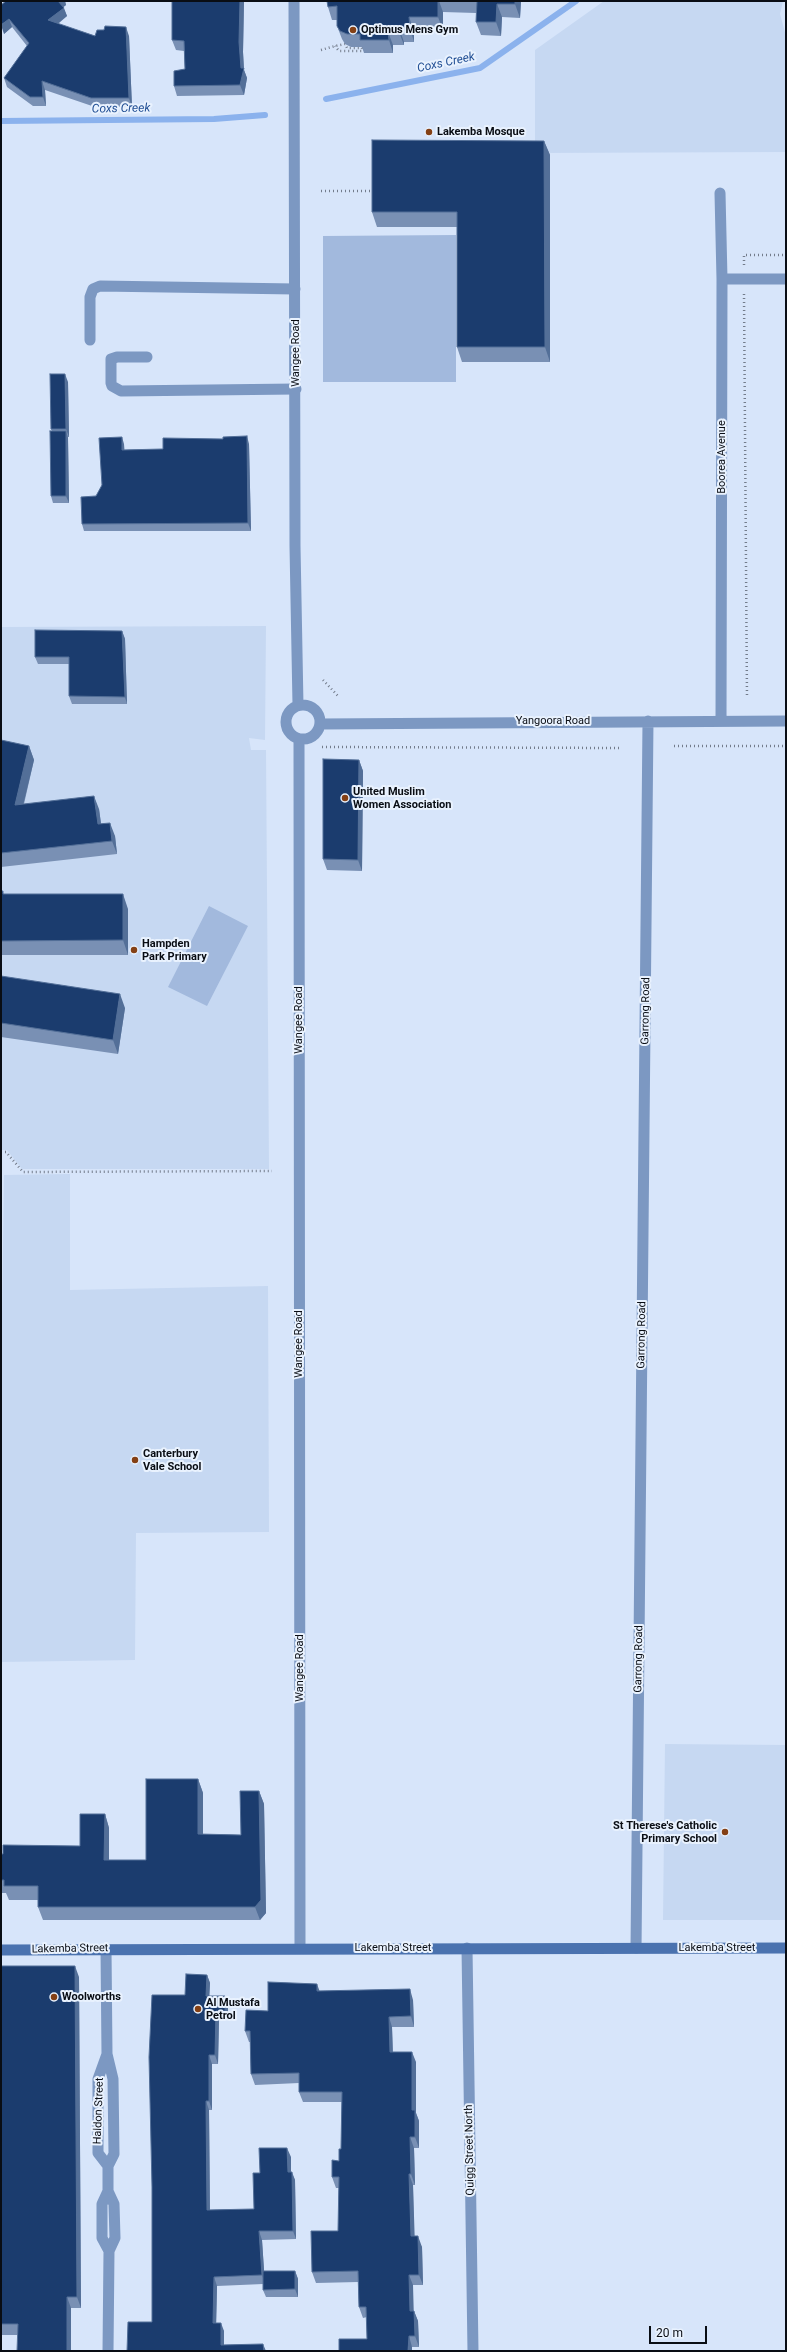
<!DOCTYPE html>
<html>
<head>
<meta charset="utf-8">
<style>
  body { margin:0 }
  #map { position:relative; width:787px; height:2352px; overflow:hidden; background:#d7e5fa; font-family:Roboto,sans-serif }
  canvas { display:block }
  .frame { position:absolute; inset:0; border:2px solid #090d14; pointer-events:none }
  .scale { position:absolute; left:649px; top:2326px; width:58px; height:18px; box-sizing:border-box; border:2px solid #090d14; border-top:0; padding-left:5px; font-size:12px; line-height:14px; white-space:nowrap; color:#090d14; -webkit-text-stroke:3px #e9f2fe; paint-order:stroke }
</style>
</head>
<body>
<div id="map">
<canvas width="787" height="2352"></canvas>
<div class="frame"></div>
<div class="scale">20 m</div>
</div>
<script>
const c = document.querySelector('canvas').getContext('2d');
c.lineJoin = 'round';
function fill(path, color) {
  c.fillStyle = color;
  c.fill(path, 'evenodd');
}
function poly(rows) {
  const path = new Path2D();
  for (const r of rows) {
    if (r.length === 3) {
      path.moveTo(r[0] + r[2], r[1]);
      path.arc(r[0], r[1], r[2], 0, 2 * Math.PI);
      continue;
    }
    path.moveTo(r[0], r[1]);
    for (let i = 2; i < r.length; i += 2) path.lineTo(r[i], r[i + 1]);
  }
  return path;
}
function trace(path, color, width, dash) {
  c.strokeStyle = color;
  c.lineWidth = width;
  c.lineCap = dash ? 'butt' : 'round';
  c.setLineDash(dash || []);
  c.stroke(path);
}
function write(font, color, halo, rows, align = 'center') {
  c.font = font + ' Roboto,sans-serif';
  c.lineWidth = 4;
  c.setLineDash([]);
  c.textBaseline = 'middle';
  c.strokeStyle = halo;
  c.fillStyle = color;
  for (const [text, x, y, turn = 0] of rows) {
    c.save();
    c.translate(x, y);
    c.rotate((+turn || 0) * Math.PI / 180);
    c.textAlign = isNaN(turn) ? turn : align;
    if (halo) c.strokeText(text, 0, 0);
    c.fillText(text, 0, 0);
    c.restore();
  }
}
fill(poly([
  [604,1,783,1,780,14,786,36,786,152,535,153,535,50],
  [266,626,265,740,249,738,251,750,266,750,269,1169,22,1169,7,1150,1,1150,1,627],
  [70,1174,70,1290,268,1286,269,1532,136,1533,135,1660,1,1662,1,1388,4,1175],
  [665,1744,786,1745,786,1920,663,1920]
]), '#c6d8f2');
fill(poly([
  [456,235,456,382,323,382,323,236],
  [209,906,248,926,207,1006,168,987]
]), '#a2b9dd');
trace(poly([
  [326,99,480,68,576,1],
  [1,121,214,119,265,115]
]), '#8bb2ed', 6);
trace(poly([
  [321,50,335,46,345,44,347,48,362,48,362,51,339,51,335,46],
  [321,191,375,191],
  [744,265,744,255,786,255],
  [744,294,747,698],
  [323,680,339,697],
  [674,746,786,746],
  [322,747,620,748],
  [1,1152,6,1152,23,1172,272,1171]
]), '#737c8b', 2.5, [1, 3]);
trace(poly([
  [90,340,90,297,93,289,100,286,295,289],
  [147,357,117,357,111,359,111,383,112,386,121,391,296,389]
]), '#7c98c2', 11);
trace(poly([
  [294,1,295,546,298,705],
  [720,193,722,279,721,721],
  [722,279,786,279],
  [303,722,17],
  [321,724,786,721],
  [299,739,300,1948],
  [467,1948,473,2351],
  [636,1948,648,721],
  [106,1949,107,2054,113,2079,114,2154,108,2166,108,2191,102,2204,102,2238,109,2251],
  [107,2054,98,2079,98,2153,108,2166],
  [108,2191,114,2204,115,2238,109,2251,108,2351]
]), '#7c98c2', 11);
trace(poly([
  [1,1950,786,1948]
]), '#4a72af', 11);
fill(poly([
  [6,1,65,1,66,5,63,7,67,16,58,24,95,36,129,36,132,107,95,107,45,90,46,106,33,106,7,87,4,78,27,46,12,27,4,34],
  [172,1,244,1,243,52,244,70,247,78,244,95,177,96,174,86,185,69,184,51,176,50,172,40],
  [327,1,521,1,520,18,502,17,501,36,481,35,476,22,476,13,443,12,443,30,414,30,414,42,404,42,404,45,393,45,393,53,364,53,362,47,351,47,345,44,342,39,337,26,337,20,332,20,328,7],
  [544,141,550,155,550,362,462,362,457,347,457,227,377,227,372,212],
  [68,382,69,437,68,437,68,438,69,503,53,503,51,496,52,431,51,429],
  [124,444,124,450,163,449,249,444,251,531,84,531,82,524],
  [122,631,125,639,127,704,72,704,69,696,69,664,38,664,35,657],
  [1,740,29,746,34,760,24,804,99,809,101,824,115,836,117,854,1,867],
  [359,760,363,771,362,871,327,870,323,859],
  [1,891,4,894,128,909,128,955,1,955],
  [1,976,125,1008,118,1054,1,1037],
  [198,1779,203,1793,203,1834,241,1835,259,1791,264,1804,266,1913,260,1920,43,1920,38,1907,38,1900,9,1900,6,1893,1,1893,1,1854,80,1846,105,1814,109,1828,109,1860,146,1860],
  [1,1966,79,1977,81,2308,71,2308,17,2335,1,2335],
  [207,1975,210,1983,209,1996,225,1996,228,2005,228,2019,219,2019,218,2064,212,2064,212,2110,209,2110,210,2210,254,2209,260,2173,291,2157,291,2172,295,2180,296,2239,262,2240,264,2271,295,2271,298,2279,298,2297,266,2297,263,2290,263,2284,217,2286,216,2323,224,2331,224,2345,127,2351,152,2322,152,2187,185,1995],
  [319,1991,413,2000,414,2027,392,2027,393,2052,416,2062,416,2113,419,2121,419,2148,414,2148,415,2185,413,2185,414,2236,422,2247,423,2285,413,2285,413,2311,414,2311,418,2321,419,2347,412,2347,367,2339,367,2317,363,2318,359,2307,358,2282,316,2283,312,2272,338,2231,339,2188,336,2188,332,2177,339,2161,341,2149,342,2102,303,2102,299,2092,299,2083,255,2085,251,2074,250,2042,249,2042,245,2031,268,2011]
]), '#7990b4');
fill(poly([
  [58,1,65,1,66,5,61,9],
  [240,1,244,1,243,52,244,70,247,78,244,95,240,85,241,68,239,42],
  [438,1,439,1,443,12,443,30,438,17],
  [515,1,521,1,520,18,515,4],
  [497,4,502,17,501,36,496,22],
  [64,8,67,16,51,29,48,20],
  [409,17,414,30,414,42,410,28],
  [9,19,12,27,4,34,1,25],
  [126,27,129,36,132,107,129,98],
  [399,28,404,42,404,45,399,32],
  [388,32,393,45,393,53,389,40],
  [42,81,45,90,46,106,43,97],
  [544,141,550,155,550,362,545,347],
  [65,374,68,382,69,437,66,429],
  [66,431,68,438,69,503,66,496],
  [247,436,249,444,251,531,248,523],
  [122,437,124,444,125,457,122,450],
  [122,631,125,639,127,704,125,697],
  [29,746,34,760,20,818,15,805],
  [359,760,363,771,362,871,358,860],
  [94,796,99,809,103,838,98,824],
  [110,823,115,836,117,854,112,841],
  [123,894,128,909,128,955,123,940],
  [120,994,125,1008,118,1054,113,1040],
  [198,1779,203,1793,203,1847,198,1834],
  [259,1791,264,1804,266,1913,260,1920,255,1907],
  [105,1814,109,1828,109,1873,104,1860],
  [75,1966,79,1977,81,2308,77,2297],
  [207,1975,210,1983,209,2004,206,1996],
  [317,1984,321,1995,317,1991],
  [410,1989,413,2000,414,2027,411,2016],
  [225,1996,228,2005,228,2019,225,2011],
  [216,2011,219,2019,218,2064,215,2055],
  [389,2017,392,2027,393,2062,390,2052],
  [412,2052,416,2062,416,2113,419,2121,419,2148,415,2137,412,2110],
  [209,2055,212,2064,212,2110,209,2101],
  [206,2101,209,2110,210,2219,207,2210],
  [410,2137,414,2148,415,2185,411,2174],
  [287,2148,291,2157,291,2180,288,2172],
  [292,2172,295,2180,296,2239,293,2231],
  [409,2174,413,2185,415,2247,411,2236],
  [259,2231,262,2240,265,2284,262,2275],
  [418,2236,422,2247,423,2285,419,2275],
  [295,2271,298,2279,298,2297,295,2289],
  [409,2275,413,2285,414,2321,410,2311],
  [214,2277,217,2286,216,2331,213,2323],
  [67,2297,71,2308,71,2351,67,2351],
  [414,2311,418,2321,419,2347,415,2336],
  [221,2323,224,2331,224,2351,221,2345],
  [409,2336,412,2347,412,2351,408,2351],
  [263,2344,266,2351,264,2351]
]), '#536f98');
const building = poly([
  [6,1,58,1,64,8,48,20,95,36,97,30,104,30,105,26,126,27,129,98,91,98,42,81,43,97,30,97,4,78,29,43,9,19,1,25,1,5,6,1],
  [172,1,240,1,239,42,241,68,244,68,240,85,174,86,174,71,185,69,184,41,172,40,172,1],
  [327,1,438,1,438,17,409,17,410,28,399,28,399,32,388,32,389,40,360,40,360,34,347,34,340,31,337,26,337,6,328,7,327,1],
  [477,1,515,1,515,4,497,4,496,22,476,22,477,1],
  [372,140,544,141,545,347,457,347,457,212,372,212,372,140],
  [50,374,65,374,66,429,51,429,50,374],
  [50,431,66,431,66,496,51,496,50,431],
  [247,436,248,523,82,524,81,497,96,496,102,485,99,438,122,437,122,450,163,449,163,438,223,439,223,437,247,436],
  [35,630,122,631,125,697,69,696,69,657,35,657,35,630],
  [1,740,29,746,15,805,94,796,98,824,110,823,112,841,1,853,1,740],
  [323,759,359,760,358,860,323,859,323,759],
  [1,891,3,891,3,894,123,894,123,940,1,941,1,891],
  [1,976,120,994,113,1040,1,1023,1,976],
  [146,1779,198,1779,198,1834,241,1835,240,1791,259,1791,261,1900,255,1907,38,1907,38,1886,4,1886,4,1880,1,1880,1,1854,3,1854,3,1845,80,1846,80,1814,105,1814,104,1860,146,1860,146,1779],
  [1,1966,75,1966,77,2297,67,2297,67,2351,17,2351,18,2324,1,2324,1,1966],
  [186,1974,207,1975,206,1996,225,1996,225,2011,216,2011,215,2055,209,2055,209,2101,206,2101,207,2210,254,2209,253,2173,260,2173,259,2148,287,2148,288,2172,292,2172,293,2231,259,2231,262,2275,214,2277,213,2323,221,2323,221,2345,263,2344,264,2351,127,2351,128,2322,152,2322,152,2187,149,2057,152,1995,185,1995,186,1974],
  [268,1982,317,1984,317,1991,410,1989,411,2016,389,2017,390,2052,412,2052,412,2110,415,2110,415,2137,410,2137,411,2174,409,2174,411,2236,418,2236,419,2275,409,2275,410,2311,414,2311,415,2336,409,2336,408,2351,339,2351,339,2339,367,2339,366,2307,359,2307,358,2271,312,2272,311,2231,338,2231,339,2177,332,2177,332,2160,339,2161,339,2149,341,2149,342,2092,299,2092,299,2073,251,2074,250,2031,245,2031,246,2010,268,2011,268,1982],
  [263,2271,295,2271,295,2289,263,2290,263,2271]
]);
fill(building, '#1b3c6e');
trace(building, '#536f98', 1);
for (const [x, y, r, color] of [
  [353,30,4,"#844015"],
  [429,132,4,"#844015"],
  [345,798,4,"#844015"],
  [134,950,4,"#844015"],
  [135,1460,4,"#844015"],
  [725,1832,4,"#844015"],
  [54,1997,4,"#844015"],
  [198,2009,4,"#844015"]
]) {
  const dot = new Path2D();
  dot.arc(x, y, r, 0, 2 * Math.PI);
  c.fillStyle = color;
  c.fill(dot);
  trace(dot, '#e9f2fe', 1.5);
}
write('bold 11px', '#090d14', '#e9f2fe', [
  ["Optimus Mens Gym",361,30],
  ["Lakemba Mosque",437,132],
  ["United Muslim",353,792],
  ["Women Association",353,805],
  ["Hampden",142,944],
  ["Park Primary",142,957],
  ["Canterbury",143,1454],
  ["Vale School",143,1467],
  ["St Therese's Catholic",717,1826,"right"],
  ["Primary School",717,1839,"right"],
  ["Woolworths",62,1997],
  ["Al Mustafa",206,2003],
  ["Petrol",206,2016]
], 'left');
write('11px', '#090d14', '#e9f2fe', [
  ["Wangee Road",296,353,-90],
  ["Boorea Avenue",722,457,-90],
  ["Yangoora Road",553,721],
  ["Garrong Road",646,1011,-89],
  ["Wangee Road",299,1020,-90],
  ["Garrong Road",642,1335,-89],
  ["Wangee Road",299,1344,-90],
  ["Garrong Road",639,1659,-89],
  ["Wangee Road",300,1668,-90],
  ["Lakemba Street",393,1948],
  ["Lakemba Street",717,1948],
  ["Lakemba Street",70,1949,-1],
  ["Haldon Street",99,2111,-88],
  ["Quigg Street North",470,2150,-91]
]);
write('italic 12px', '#204e94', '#e9f2fe', [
  ["Coxs Creek",446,63,-12],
  ["Coxs Creek",121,109,-1]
]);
</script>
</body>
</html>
